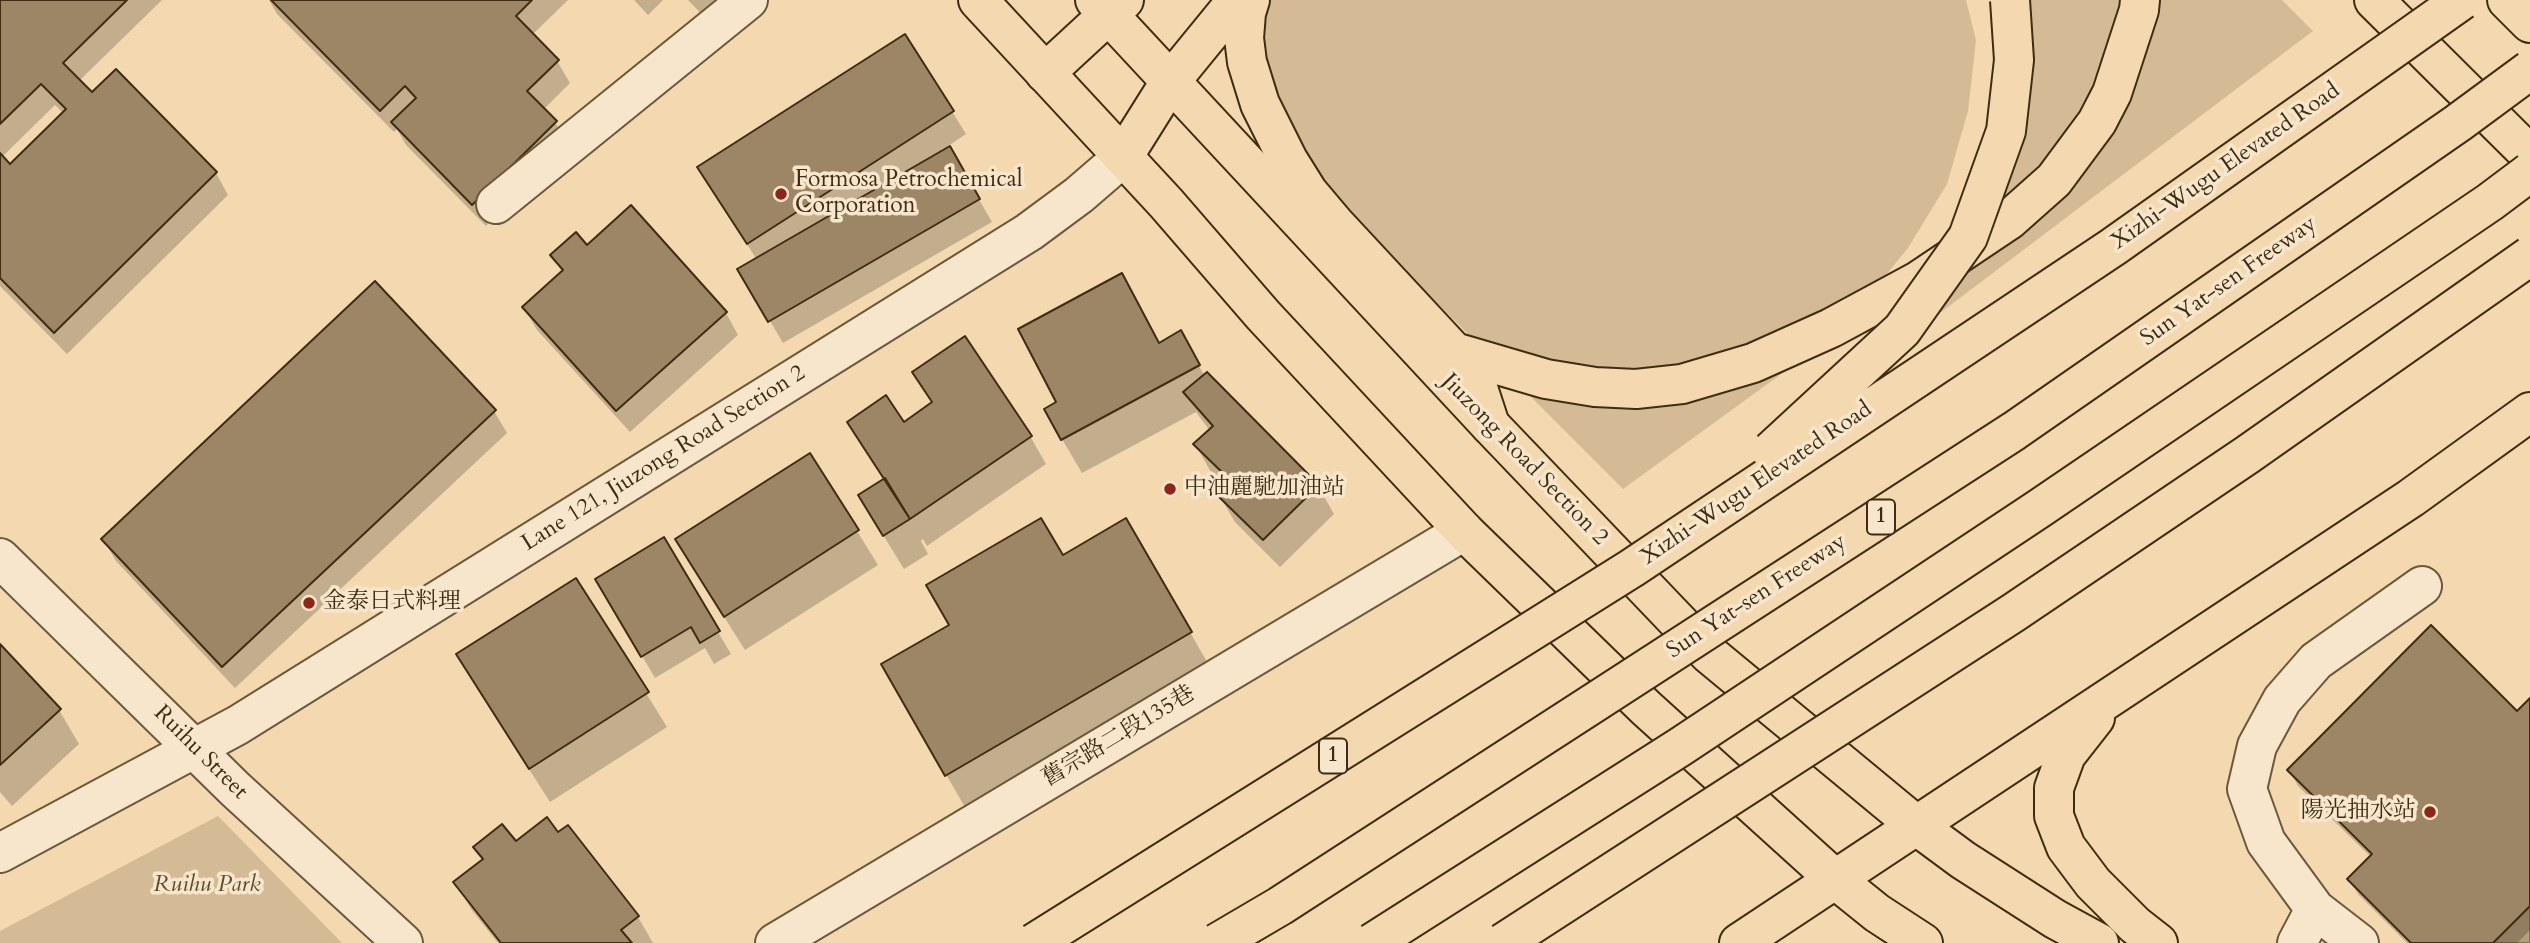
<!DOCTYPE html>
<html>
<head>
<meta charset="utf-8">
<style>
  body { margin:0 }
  canvas { display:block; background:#f3d8b0 }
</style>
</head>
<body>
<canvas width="2530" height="943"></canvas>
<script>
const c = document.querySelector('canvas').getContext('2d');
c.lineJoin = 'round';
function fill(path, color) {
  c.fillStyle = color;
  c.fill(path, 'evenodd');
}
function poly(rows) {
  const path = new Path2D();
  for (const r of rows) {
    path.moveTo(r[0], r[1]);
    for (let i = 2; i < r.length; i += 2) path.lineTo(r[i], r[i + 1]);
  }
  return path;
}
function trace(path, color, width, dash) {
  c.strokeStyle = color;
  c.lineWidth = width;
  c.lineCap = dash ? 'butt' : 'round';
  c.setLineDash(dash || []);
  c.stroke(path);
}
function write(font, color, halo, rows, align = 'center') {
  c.font = font + ' Cardo,"Noto Serif TC",serif';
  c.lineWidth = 7;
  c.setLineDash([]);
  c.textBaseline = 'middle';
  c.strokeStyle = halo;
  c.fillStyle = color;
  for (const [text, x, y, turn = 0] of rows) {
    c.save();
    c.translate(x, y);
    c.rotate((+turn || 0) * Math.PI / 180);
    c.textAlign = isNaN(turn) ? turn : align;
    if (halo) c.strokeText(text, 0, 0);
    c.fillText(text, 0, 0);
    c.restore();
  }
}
fill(poly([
  [1247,0,1966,0,1976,40,1968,111,1947,184,1908,248,1839,332,1623,489,1315,181,1260,109],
  [2010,0,2282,0,2313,31,1936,316,1926,308,1972,221],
  [218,816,342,943,0,943,0,931]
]), '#d4bb95');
const water = poly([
  [2530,906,2530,943,2493,943,2530,906]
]);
fill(water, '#b69e7b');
trace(water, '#867151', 2);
fill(poly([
  [0,0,162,0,79,81,92,94,116,72,216,173,228,195,67,354,0,286],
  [55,105,64,114,10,166,2,157],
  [269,0,568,0,532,35,557,61,570,83,543,110,555,122,568,144,486,226,406,145,397,129,394,132,277,14],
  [634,0,663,0,648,15],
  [688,0,739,0,713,26],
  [905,36,966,134,948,146,992,222,783,343,740,270,757,260,712,189],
  [587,247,726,313,738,335,630,432,537,330,524,308,563,273,553,255],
  [1159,344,1195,359,1204,375,1207,374,1318,486,1334,514,1280,567,1235,522,1219,495,1227,487,1211,472,1195,444,1210,431,1196,412,1082,473,1062,439],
  [914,373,1030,436,1046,464,927,546,923,539,921,541,928,554,904,569,880,530,885,480,849,423,903,424,933,404],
  [494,411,507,433,235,688,116,561,103,539],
  [810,455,878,565,745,650,697,574],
  [1126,521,1210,667,966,809,883,665],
  [663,540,731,654,714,664,705,648,655,678,597,579],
  [576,580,667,727,550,802,478,689],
  [0,646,59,710,79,744,12,806,0,792],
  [2530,700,2530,930,2517,943,2407,943,2358,894,2349,879,2371,857,2298,786,2289,770,2517,713],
  [558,835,638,917,653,943,498,943,471,909,456,882,483,861,475,847,515,844]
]), '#0003');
const building = poly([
  [0,0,127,0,63,63,92,92,116,69,217,172,54,333,0,278,0,153,10,164,66,109,41,84,0,124,0,0],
  [271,0,532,0,516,16,559,60,527,91,557,121,472,205,391,122,416,98,405,86,380,111,271,0],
  [905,34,954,111,747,244,697,167,905,34],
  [950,146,980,199,768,322,737,269,950,146],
  [631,205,727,312,616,411,522,307,563,270,550,255,576,232,587,245,631,205],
  [1122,273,1159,343,1181,330,1200,365,1061,440,1044,409,1056,402,1018,329,1122,273],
  [375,281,496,410,222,667,101,539,375,281],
  [965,336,1032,436,910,519,847,422,886,395,904,422,932,402,912,372,965,336],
  [1207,372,1319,485,1263,540,1217,495,1231,481,1193,444,1213,426,1183,392,1207,372],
  [810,453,859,530,724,617,675,539,810,453],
  [885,478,910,519,883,536,858,495,885,478],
  [1041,518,1063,555,1126,518,1192,632,945,776,881,664,949,625,926,585,1041,518],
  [664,537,720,631,700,643,691,627,641,657,595,579,664,537],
  [576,578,649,692,529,769,456,654,576,578],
  [2431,625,2517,711,2530,698,2530,906,2493,943,2411,943,2347,879,2372,854,2287,770,2431,625],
  [0,644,61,709,0,765,0,644],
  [547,817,558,832,568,825,639,916,621,930,632,943,501,943,453,882,483,859,473,847,502,824,516,841,547,817]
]);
fill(building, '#9d8665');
trace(building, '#3f2d13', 2);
const minor = poly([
  [496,204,748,0],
  [0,558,235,789,403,943],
  [0,853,238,725,1029,232,1079,195,1123,157],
  [775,943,1464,531],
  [2297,943,2315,909],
  [2359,943,2315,909,2266,842,2247,789,2257,746,2282,700,2316,661,2422,586]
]);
const major = poly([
  [978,0,1166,203,1263,315,1464,531,1646,708,1836,880,1877,913,1923,943],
  [1095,0,1490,425,1709,654,1917,826,1963,860,2055,919,2099,943]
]);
const highway = poly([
  [1250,0,1246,13,1244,38,1247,62,1260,104,1288,160,1308,192,1335,224,1454,352,1476,382,1490,425],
  [2374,0,2530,155],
  [2507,0,2530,23],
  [1045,73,1124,0],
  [1123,157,1170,82,1237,0],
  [1454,352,1546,379,1595,387,1636,389,1682,384,1753,363,1831,328,1918,281,2009,220,2054,180,2097,122,2112,93,2139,10,2140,0],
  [2095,718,2066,755,2054,788,2054,816,2066,847,2093,883,2135,925,2158,943],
  [1739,943,2411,498,2530,412]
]);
trace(minor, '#6c583a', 42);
trace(major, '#3f2d13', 42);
trace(highway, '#3f2d13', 42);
trace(minor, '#f7e6cc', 38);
trace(major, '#f3d8b0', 38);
trace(highway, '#f3d8b0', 38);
const highwayBridge = poly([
  [1771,451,1902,330,1968,237,2006,131,2014,60,2010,0],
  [1034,943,1632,568,2113,247,2462,0],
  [1217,943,1280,906,2014,431,2458,123,2530,70],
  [1372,943,1680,747,2040,508,2490,202,2530,172],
  [1503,943,2013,613,2247,455,2530,256]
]);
trace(highwayBridge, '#3f2d13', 42, []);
trace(highwayBridge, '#f3d8b0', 38);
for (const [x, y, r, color] of [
  [781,194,7,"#8f2418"],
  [1170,489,7,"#8f2418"],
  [309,603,7,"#8f2418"],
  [2430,812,7,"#8f2418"]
]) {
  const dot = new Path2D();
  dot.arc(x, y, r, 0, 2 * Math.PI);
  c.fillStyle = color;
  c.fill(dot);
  trace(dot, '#f7e6cc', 2.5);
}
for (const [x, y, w] of [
  [1881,517,28],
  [1333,756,28]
]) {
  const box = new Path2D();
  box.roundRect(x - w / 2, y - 17.5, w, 35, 5);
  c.fillStyle = '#f7e6cc';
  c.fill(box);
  trace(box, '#3f2d13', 2);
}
write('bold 21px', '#3f2d13', null, [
  ["1",1881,517],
  ["1",1333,756]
]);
write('23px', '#3f2d13', '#f7e6cc', [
  ["Xizhi-Wugu Elevated Road",2226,167,-35],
  ["Sun Yat-sen Freeway",2229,282,-35],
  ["Lane 121, Jiuzong Road Section 2",664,459,-32],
  ["Jiuzong Road Section 2",1524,460,46],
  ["Xizhi-Wugu Elevated Road",1757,484,-34],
  ["Sun Yat-sen Freeway",1757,597,-33],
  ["舊宗路二段135巷",1119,737,-31],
  ["Ruihu Street",200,753,45]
]);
write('23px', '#3f2d13', '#f7e6cc', [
  ["Formosa Petrochemical",795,181],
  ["Corporation",795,207],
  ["中油麗馳加油站",1184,489],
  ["金泰日式料理",323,603],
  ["陽光抽水站",2416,812,"right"]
], 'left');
write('italic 23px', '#5d492d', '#f7e6cc', [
  ["Ruihu Park",207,886]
]);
</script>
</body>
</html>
